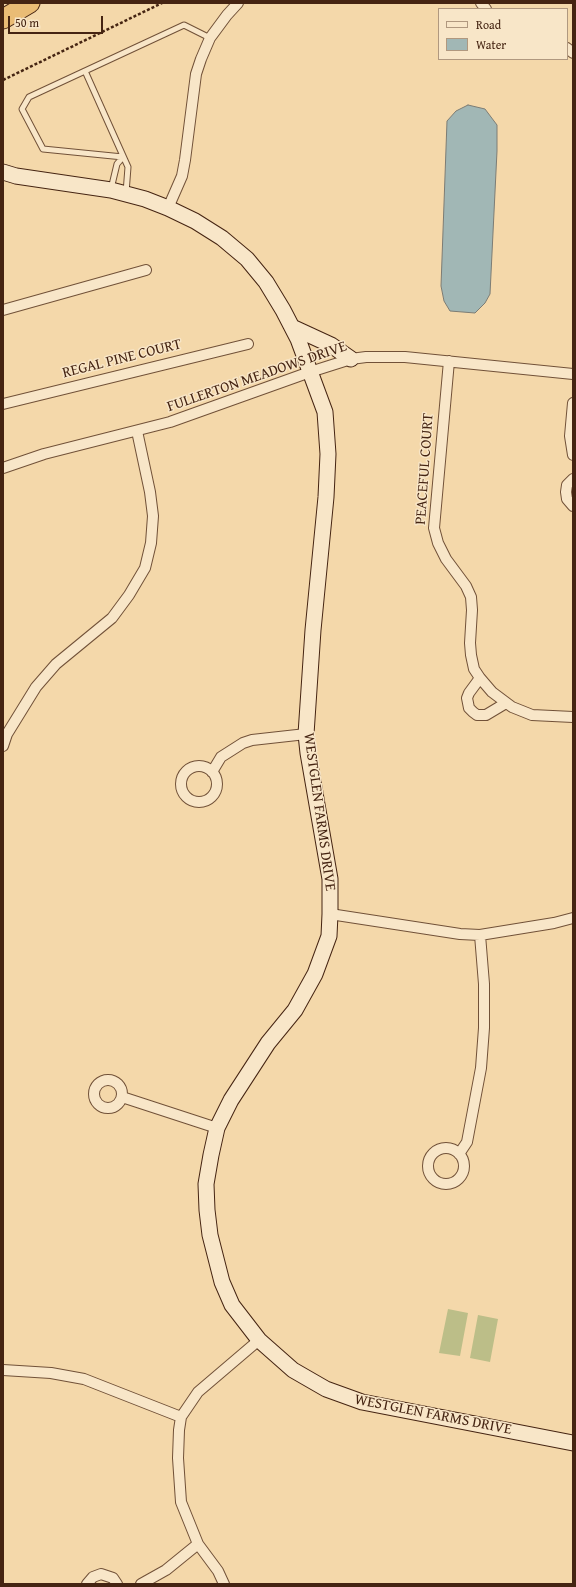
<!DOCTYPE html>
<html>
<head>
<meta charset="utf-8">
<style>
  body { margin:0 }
  #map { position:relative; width:576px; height:1587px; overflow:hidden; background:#f4d8aa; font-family:"Gentium Book Plus",serif }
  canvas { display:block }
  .frame { position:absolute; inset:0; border:4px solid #452412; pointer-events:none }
  .legend { position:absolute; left:438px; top:8px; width:130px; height:52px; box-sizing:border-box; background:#f8e6c8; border:1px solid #b0987f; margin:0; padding:5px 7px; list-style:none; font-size:12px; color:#452412 }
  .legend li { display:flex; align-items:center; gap:8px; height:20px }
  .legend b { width:20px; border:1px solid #b0987f }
  .scale { position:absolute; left:8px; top:16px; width:95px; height:18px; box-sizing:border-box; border:2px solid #452412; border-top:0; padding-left:5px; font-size:12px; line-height:14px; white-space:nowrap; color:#452412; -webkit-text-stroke:3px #f8e6c8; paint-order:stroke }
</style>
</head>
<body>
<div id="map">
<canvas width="576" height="1587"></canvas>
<div class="frame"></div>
<ul class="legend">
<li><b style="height:5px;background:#f8e6c8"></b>Road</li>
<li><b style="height:11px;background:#a1b7b5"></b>Water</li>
</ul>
<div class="scale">50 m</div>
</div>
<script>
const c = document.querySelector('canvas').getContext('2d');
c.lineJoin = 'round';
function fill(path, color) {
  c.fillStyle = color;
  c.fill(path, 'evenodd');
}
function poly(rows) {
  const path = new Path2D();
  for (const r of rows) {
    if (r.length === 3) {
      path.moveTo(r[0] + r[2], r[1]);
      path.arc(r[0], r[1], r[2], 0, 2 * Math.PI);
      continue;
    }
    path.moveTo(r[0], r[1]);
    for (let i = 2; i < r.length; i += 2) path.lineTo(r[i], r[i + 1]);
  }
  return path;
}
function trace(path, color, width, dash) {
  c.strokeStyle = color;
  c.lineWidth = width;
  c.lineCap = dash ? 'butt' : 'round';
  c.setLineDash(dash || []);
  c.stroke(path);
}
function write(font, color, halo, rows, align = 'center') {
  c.font = font + ' "Gentium Book Plus",serif';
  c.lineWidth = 3;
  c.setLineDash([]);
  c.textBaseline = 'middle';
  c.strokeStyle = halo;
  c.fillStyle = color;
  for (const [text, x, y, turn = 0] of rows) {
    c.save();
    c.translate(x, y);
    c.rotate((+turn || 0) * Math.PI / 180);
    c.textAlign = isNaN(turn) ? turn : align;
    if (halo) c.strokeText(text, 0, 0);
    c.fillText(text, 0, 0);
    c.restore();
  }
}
fill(poly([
  [448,1309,468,1313,460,1356,439,1353],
  [478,1315,498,1319,490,1362,470,1358]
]), '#bcbe88');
const water = poly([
  [468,105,485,109,497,125,497,151,490,294,485,303,475,313,450,311,444,301,441,286,447,121,456,111,468,105]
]);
fill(water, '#a1b7b5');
trace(water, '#7c7c74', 1);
const lane = poly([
  [85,71,128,167,126,193],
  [123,157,43,149,22,109,29,97,184,25,210,38],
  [111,189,117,164,123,157]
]);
const street = poly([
  [481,3,486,9],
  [567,48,573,53],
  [168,208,182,176,185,160,196,74,201,59,210,38,227,15,238,3],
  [3,310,146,270],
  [449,361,434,528,438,543,446,559,466,586,471,597,472,610,470,643,471,655,474,669,480,678,492,692,512,707,532,715,573,717],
  [573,403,570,436,573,455],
  [3,404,248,344],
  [3,468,44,454,170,422,310,372,351,359,366,357,405,357,573,374],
  [573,479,567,485,566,492,567,499,573,506],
  [480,678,469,693,467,698,469,708,473,712,477,715,486,715,506,703],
  [3,746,7,734,36,687,56,664,112,618,129,595,145,568,151,543,153,516,150,492,137,431],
  [199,784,18],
  [212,772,221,757,243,743,252,740,306,734],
  [330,914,460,934,480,935,554,923,573,918],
  [108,1094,14],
  [122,1097,217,1128],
  [446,1166,18],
  [459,1154,467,1142,481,1068,484,1028,484,984,480,935],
  [3,1370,51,1373,84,1379,181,1417],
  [87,1584,93,1577,101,1574,113,1578,117,1584],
  [141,1584,166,1570,198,1544],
  [224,1584,218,1571,198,1544,181,1502,178,1458,179,1430,181,1417,198,1392,259,1340]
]);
const secondary = poly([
  [3,172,16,176,111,190,145,199,168,208,195,221,222,238,247,259,266,282,283,310,298,339,325,412,328,454,326,497,313,630,306,734,308,753,330,879,330,914,329,936,315,974,295,1010,268,1043,231,1100,217,1128,211,1155,206,1184,207,1210,210,1235,222,1282,232,1305,259,1340,293,1370,326,1389,362,1402,573,1443],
  [292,327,331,345,351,359]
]);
const highway = poly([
  [3,19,30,3]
]);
trace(lane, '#715138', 7);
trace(street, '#715138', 12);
trace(secondary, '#452412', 17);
trace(highway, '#452412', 21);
trace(poly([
  [3,80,162,3]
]), '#452412', 2.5, [3, 2]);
trace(lane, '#f8e6c8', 5);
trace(street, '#f8e6c8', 10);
trace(secondary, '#f8e6c8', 15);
trace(highway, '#eabc75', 19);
write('15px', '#452412', '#f8e6c8', [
  ["REGAL PINE COURT",122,359,-14],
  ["FULLERTON MEADOWS DRIVE",257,377,-19],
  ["PEACEFUL COURT",425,469,-86],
  ["WESTGLEN FARMS DRIVE",319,812,82],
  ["WESTGLEN FARMS DRIVE",433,1415,11]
]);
</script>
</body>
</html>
